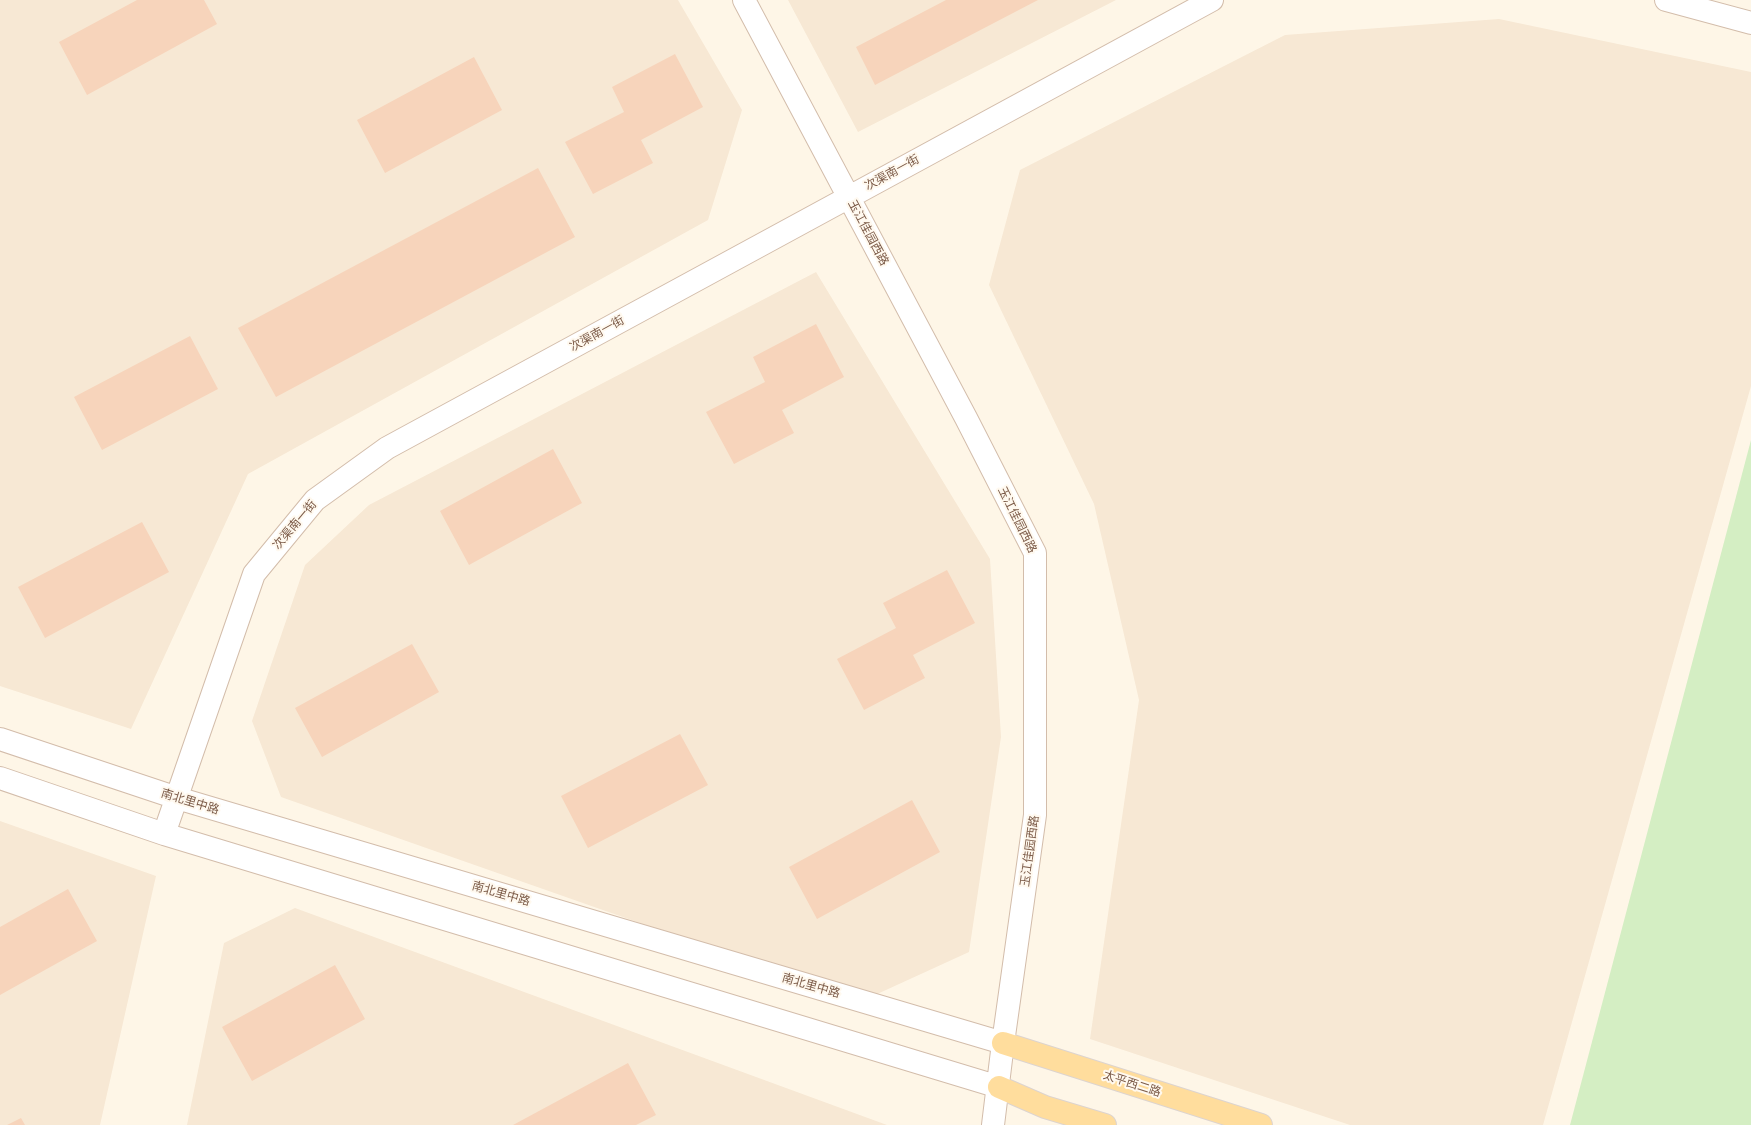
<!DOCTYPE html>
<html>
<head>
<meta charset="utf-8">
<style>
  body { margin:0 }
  canvas { display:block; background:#fef6e7 }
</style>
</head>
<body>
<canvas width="1751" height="1125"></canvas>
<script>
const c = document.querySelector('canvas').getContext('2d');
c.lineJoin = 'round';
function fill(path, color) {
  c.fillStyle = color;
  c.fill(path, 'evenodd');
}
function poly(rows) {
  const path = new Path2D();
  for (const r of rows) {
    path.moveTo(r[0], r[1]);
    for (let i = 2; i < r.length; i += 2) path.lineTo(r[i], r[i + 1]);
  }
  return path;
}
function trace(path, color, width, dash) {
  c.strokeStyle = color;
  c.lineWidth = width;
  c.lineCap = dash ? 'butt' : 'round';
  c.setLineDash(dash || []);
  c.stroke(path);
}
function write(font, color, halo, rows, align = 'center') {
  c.font = font + ' "IBM Plex Sans","Noto Sans SC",sans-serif';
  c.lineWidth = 4;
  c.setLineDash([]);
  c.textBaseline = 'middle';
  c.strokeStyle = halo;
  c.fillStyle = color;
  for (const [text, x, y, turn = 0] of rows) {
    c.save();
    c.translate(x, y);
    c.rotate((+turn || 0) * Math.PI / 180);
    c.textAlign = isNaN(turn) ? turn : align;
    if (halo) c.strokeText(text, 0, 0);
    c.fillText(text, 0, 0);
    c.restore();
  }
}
fill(poly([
  [0,0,678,0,742,110,708,220,248,474,131,729,0,686],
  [788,0,1116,0,858,132],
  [1499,19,1751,72,1751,386,1543,1125,1350,1125,1090,1039,1139,700,1094,504,989,285,1020,170,1285,35],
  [816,272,990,559,1001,737,969,952,862,1001,281,797,252,721,305,565,369,505],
  [0,821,156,876,100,1125,0,1125],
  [295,908,887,1125,187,1125,224,943]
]), '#f7e8d4');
fill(poly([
  [1751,440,1751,1125,1570,1125]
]), '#d4eec3');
fill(poly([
  [137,0,204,0,217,24,87,95,59,42],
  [946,0,1038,0,875,85,856,47],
  [675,54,703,107,641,140,653,163,593,194,565,142,624,112,612,87],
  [474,57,502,110,385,173,357,120],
  [538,168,575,237,276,397,238,328],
  [816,324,844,377,782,410,794,433,734,464,706,412,765,382,753,357],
  [190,336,218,389,102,450,74,397],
  [553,449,582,503,469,565,440,511],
  [142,522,169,572,45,638,18,587],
  [947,570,975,623,913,655,925,678,864,710,837,659,896,628,883,603],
  [412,644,439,692,322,757,295,708],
  [680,734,708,785,588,848,561,796],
  [912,800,940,852,817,919,789,867],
  [68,889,97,941,0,995,0,927],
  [335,965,365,1019,252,1081,222,1027],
  [628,1063,656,1115,636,1125,513,1125],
  [21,1118,25,1125,7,1125]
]), '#f7d4bb');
const minor = poly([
  [744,0,966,418,1035,553,1035,815,1003,1043,993,1125],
  [1666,0,1751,23],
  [0,739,177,798,1003,1043],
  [0,778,164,834,999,1087],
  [164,834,254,574,315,500,387,448,1212,0]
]);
const major = poly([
  [1003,1043,1261,1125],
  [999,1087,1045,1107,1105,1125]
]);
trace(minor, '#d3bdab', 24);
trace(major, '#ddd4cf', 24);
trace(minor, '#fff', 22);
trace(major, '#ffdd9d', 22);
write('12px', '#7c5b48', '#fff9ef', [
  ["次渠南一街",892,173,-29],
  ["玉江佳园西路",868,233,62],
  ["次渠南一街",597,334,-29],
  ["玉江佳园西路",1017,520,64],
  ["次渠南一街",295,525,-50],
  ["南北里中路",190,802,17],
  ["玉江佳园西路",1030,851,-82],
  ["南北里中路",501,894,16],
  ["南北里中路",811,986,16],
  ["太平西二路",1132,1084,18]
]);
</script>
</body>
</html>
